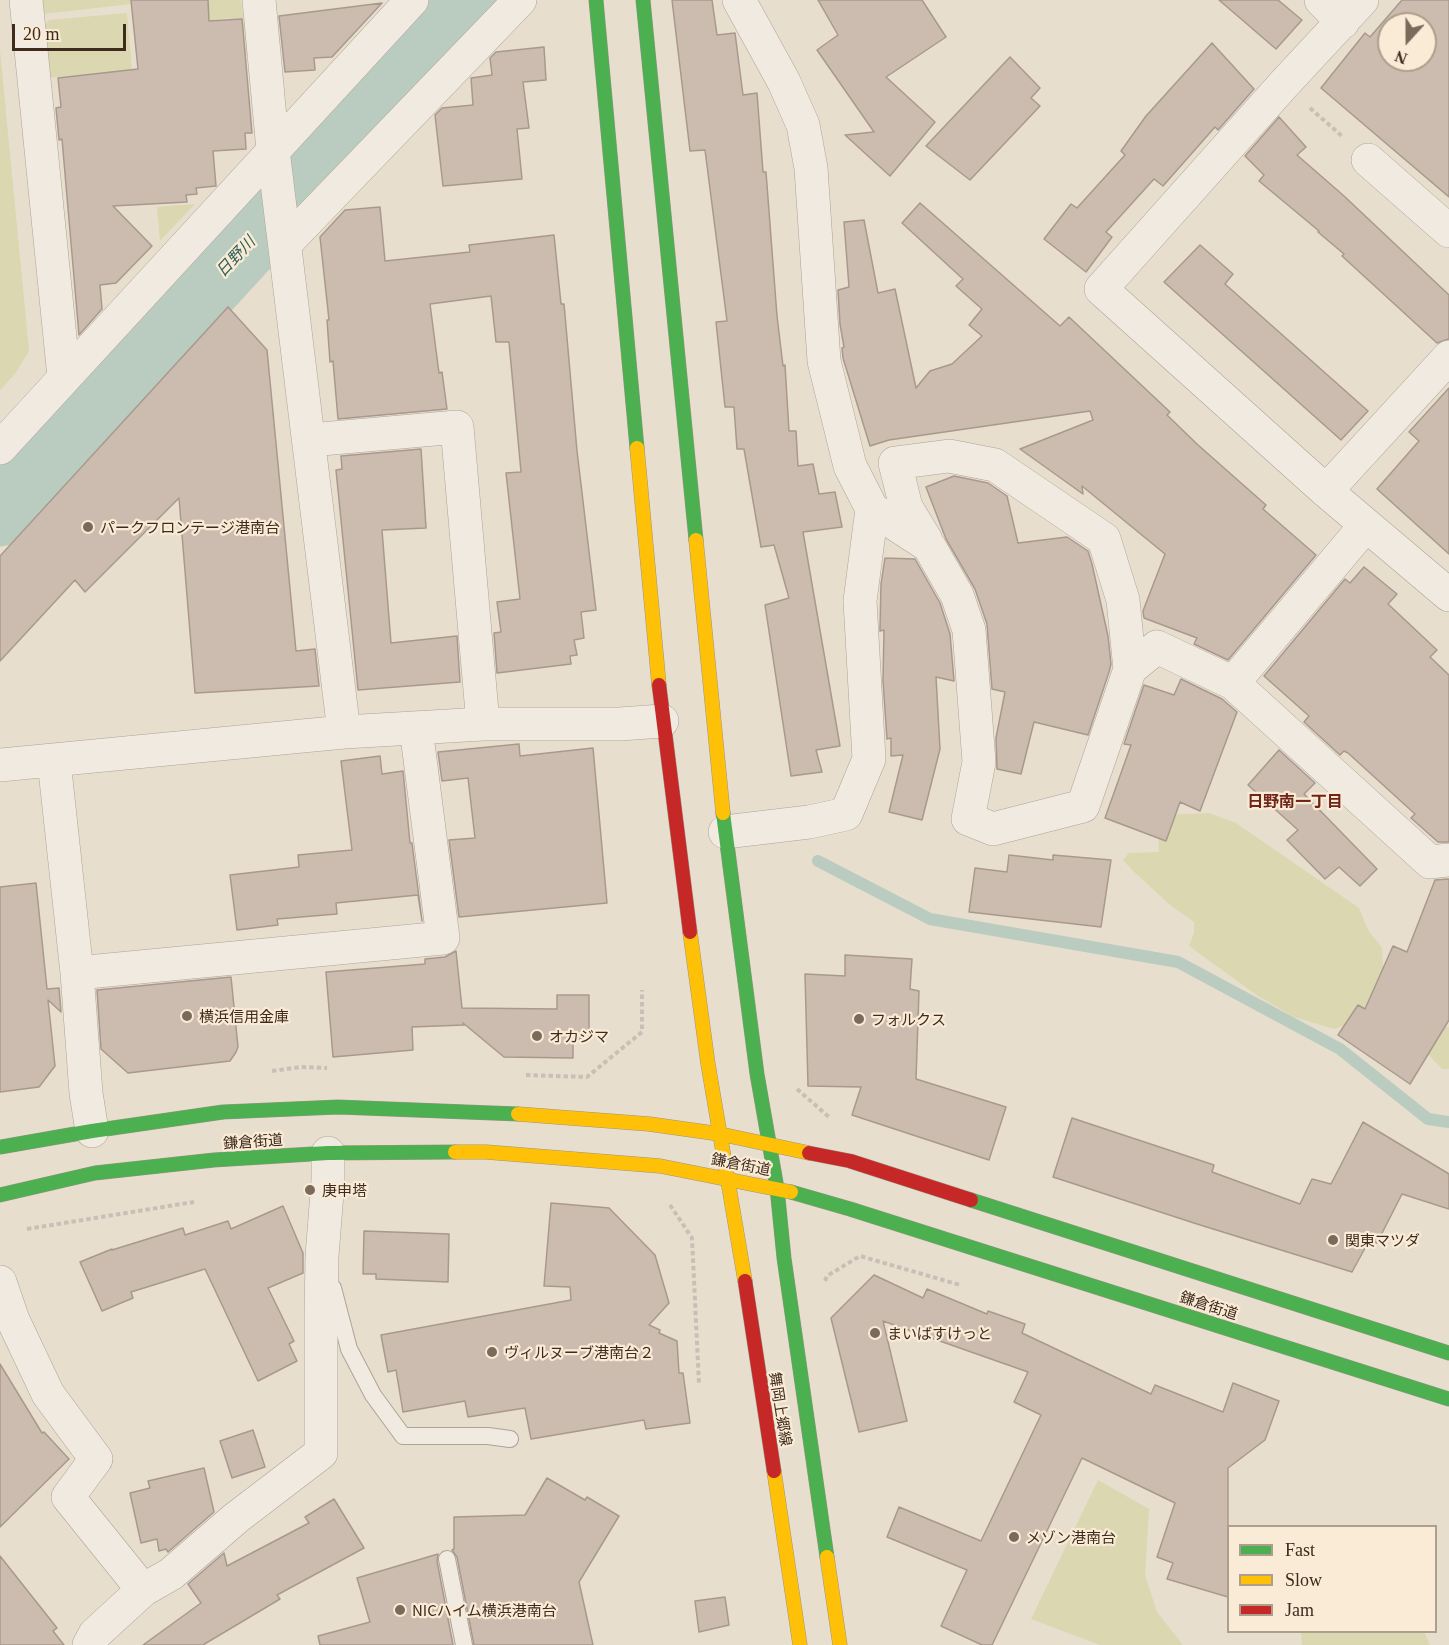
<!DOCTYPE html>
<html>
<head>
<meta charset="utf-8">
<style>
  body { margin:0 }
  #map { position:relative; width:1449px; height:1645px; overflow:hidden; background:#e8dece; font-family:Georgia,serif }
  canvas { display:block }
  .legend { position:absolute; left:1227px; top:1525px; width:210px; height:108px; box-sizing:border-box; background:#f9ebd5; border:2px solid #ae9e8c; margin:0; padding:8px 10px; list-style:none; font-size:18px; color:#3e2b1e }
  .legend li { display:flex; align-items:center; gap:12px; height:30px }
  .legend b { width:30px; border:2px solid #ae9e8c }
  .north { position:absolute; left:1377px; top:12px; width:60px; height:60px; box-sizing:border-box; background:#f9ebd5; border:2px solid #ae9e8c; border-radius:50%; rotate:201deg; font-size:16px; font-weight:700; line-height:24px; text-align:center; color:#3e2b1e }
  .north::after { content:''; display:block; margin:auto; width:21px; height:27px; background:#7a6a5c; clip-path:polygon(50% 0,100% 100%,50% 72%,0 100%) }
  .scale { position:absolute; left:12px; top:24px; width:114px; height:27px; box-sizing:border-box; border:3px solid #3e2b1e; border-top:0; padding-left:8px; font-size:18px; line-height:21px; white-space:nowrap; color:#3e2b1e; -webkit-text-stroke:4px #f9ebd5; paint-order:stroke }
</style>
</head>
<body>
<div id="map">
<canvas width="1449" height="1645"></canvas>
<ul class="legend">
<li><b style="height:8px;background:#4caf50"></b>Fast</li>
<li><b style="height:8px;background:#ffc107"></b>Slow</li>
<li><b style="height:8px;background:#c62828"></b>Jam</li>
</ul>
<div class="north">N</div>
<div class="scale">20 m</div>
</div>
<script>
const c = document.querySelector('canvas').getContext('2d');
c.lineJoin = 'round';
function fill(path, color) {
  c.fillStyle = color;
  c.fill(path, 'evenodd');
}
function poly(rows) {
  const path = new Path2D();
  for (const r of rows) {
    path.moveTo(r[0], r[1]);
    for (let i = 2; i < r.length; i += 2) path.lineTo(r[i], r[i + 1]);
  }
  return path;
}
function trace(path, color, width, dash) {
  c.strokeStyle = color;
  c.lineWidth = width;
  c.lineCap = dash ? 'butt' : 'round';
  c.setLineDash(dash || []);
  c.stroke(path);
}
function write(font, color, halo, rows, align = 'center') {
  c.font = font + ' Georgia,"Noto Sans JP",serif';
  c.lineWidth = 4.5;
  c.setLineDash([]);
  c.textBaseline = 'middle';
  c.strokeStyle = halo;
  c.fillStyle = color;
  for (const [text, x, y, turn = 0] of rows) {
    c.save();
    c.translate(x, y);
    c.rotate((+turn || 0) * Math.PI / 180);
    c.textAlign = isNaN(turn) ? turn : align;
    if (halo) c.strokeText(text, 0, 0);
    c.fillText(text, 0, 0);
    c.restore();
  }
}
fill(poly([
  [42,0,241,0,248,56,230,58,234,51,229,18,160,26,157,1,44,14],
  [127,13,132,71,46,78,42,28,49,20],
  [0,50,29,351,15,374,0,390],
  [195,204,160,241,157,207],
  [1209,813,1236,823,1359,908,1368,930,1382,948,1383,967,1413,997,1428,1025,1449,1027,1449,1069,1442,1069,1425,1051,1365,1019,1334,1029,1294,1017,1258,996,1189,946,1194,933,1194,922,1170,905,1131,869,1123,860,1129,853,1159,852,1158,833,1163,815],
  [1098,1480,1149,1509,1145,1575,1157,1612,1183,1645,1100,1645,1031,1619],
  [1301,1632,1424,1632,1430,1645,1302,1645]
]), '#dbd7b0');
trace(poly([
  [818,861,930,919,1178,962,1340,1049,1428,1119,1449,1122]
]), '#baccbf', 12);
trace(poly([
  [0,512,470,0]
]), '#baccbf', 69);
const building = poly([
  [131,0,208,0,209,21,242,19,252,133,245,133,246,149,213,151,216,186,196,188,197,194,186,195,187,202,113,206,152,246,116,283,100,285,102,309,79,335,62,139,59,140,56,108,61,107,58,78,138,69,131,0],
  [672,0,712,0,717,35,735,33,743,95,757,93,763,172,766,172,777,316,783,366,785,365,789,431,796,431,798,466,813,464,819,494,835,492,842,527,803,532,840,746,816,750,822,772,791,776,765,605,789,598,774,545,761,547,744,449,737,449,734,407,725,407,716,322,727,321,705,150,690,151,672,0],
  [818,0,922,0,946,37,886,77,935,122,890,176,845,135,874,132,817,50,838,35,818,0],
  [1219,0,1278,0,1302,20,1276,49,1219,0],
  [1402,0,1449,0,1449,197,1321,88,1365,33,1370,37,1402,0],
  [1389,24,1425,24,1425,60,1389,60,1389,24],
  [382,3,332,57,314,58,315,70,285,72,279,16,382,3],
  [1212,43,1254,89,1218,130,1215,127,1163,186,1154,179,1106,232,1112,237,1086,272,1044,239,1071,204,1077,208,1125,155,1121,151,1146,116,1212,43],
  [544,47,546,80,523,82,529,128,517,129,522,179,443,186,435,115,442,108,473,105,471,78,492,75,490,58,496,52,544,47],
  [1010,57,1040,88,1031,98,1040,106,970,180,926,146,1010,57],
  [1279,117,1306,147,1297,155,1344,196,1449,295,1449,339,1437,343,1342,256,1344,254,1318,232,1319,231,1259,181,1264,175,1245,156,1279,117],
  [920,203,1060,326,1069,317,1170,412,1167,415,1198,445,1266,505,1263,509,1316,555,1228,660,1194,644,1197,638,1144,618,1143,611,1165,554,1082,486,1083,494,1020,449,1093,420,1090,411,889,440,870,446,843,358,842,348,844,347,840,324,838,290,849,287,844,222,864,220,878,293,895,289,916,388,930,371,952,364,982,336,969,325,982,309,956,286,963,279,902,223,920,203],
  [380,207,385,261,470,252,469,245,554,235,561,304,564,304,577,451,596,610,581,612,584,638,574,640,577,655,570,656,571,664,497,673,494,633,501,632,497,602,520,599,506,473,521,472,509,342,496,342,491,296,430,304,439,373,442,372,447,409,338,419,333,361,330,362,327,320,329,320,320,237,345,210,380,207],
  [1200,245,1233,274,1225,284,1368,411,1341,440,1164,282,1200,245],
  [228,307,267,350,296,651,315,649,319,686,195,693,179,498,85,592,75,580,0,661,0,556,228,307],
  [1449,388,1449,554,1377,489,1419,441,1409,432,1449,388],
  [421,449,426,528,382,530,391,643,457,636,460,682,358,690,336,470,342,469,341,456,421,449],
  [954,476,988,483,1007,496,1018,543,1067,537,1088,551,1092,564,1108,636,1111,664,1109,672,1088,735,1034,722,1021,774,997,769,996,738,1005,692,992,689,987,624,975,589,946,539,926,487,954,476],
  [885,558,915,559,940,603,950,634,954,681,936,677,940,749,922,820,889,812,903,755,891,756,891,738,887,739,883,681,884,630,880,631,880,628,881,584,885,558],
  [1364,567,1397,594,1388,604,1437,650,1430,657,1449,675,1449,842,1438,842,1411,818,1415,814,1348,753,1344,751,1340,755,1304,722,1309,716,1264,676,1345,579,1350,583,1364,567],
  [1181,679,1222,699,1237,712,1200,811,1180,802,1166,841,1105,818,1131,745,1124,744,1144,685,1174,695,1181,679],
  [519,744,520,756,593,748,607,903,459,917,449,840,475,838,468,778,442,781,438,752,519,744],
  [1279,750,1315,783,1304,794,1377,869,1360,886,1339,867,1325,879,1287,840,1298,830,1248,785,1279,750],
  [380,756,382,774,403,771,410,843,412,843,422,921,418,895,336,903,337,914,277,919,278,925,237,930,230,875,299,867,298,855,352,850,341,761,380,756],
  [1009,855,1053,860,1053,855,1111,860,1101,927,969,912,975,868,1007,872,1009,855],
  [1449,879,1449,1020,1410,1084,1338,1035,1358,1005,1365,1009,1393,946,1407,952,1435,880,1449,879],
  [36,883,47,989,59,988,61,1012,48,1000,55,1066,39,1087,0,1092,0,887,36,883],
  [456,951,462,1008,557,1009,557,995,589,995,589,1039,573,1039,573,1058,504,1057,463,1023,464,1025,412,1027,413,1050,333,1057,326,972,425,964,425,959,445,957,456,951],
  [845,955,912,959,910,989,919,991,916,1079,1006,1107,989,1160,852,1115,861,1087,808,1086,805,974,845,976,845,955],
  [231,977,238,1047,236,1052,230,1061,128,1073,101,1049,97,990,231,977],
  [1072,1118,1214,1165,1212,1172,1300,1204,1312,1179,1331,1184,1363,1122,1449,1174,1449,1209,1402,1194,1377,1243,1370,1239,1352,1272,1197,1224,1053,1177,1072,1118],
  [551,1203,609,1208,655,1255,669,1303,649,1325,660,1330,659,1333,677,1341,679,1373,683,1373,690,1423,646,1429,644,1420,531,1439,525,1408,468,1417,465,1401,403,1412,396,1370,388,1372,381,1335,571,1300,570,1287,544,1286,551,1203],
  [283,1206,303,1253,303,1273,268,1288,294,1341,289,1344,297,1361,258,1381,205,1269,131,1292,133,1298,102,1311,80,1262,112,1249,112,1250,183,1228,185,1235,228,1221,231,1229,283,1206],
  [364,1231,449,1234,448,1282,376,1279,376,1274,363,1274,364,1231],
  [874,1275,923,1298,927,1289,987,1314,988,1311,1025,1324,1022,1333,1151,1394,1155,1385,1223,1412,1233,1383,1279,1401,1265,1440,1228,1468,1228,1597,1167,1579,1173,1563,1157,1557,1175,1503,1082,1458,992,1645,982,1645,941,1626,967,1570,887,1537,899,1507,981,1541,1041,1415,1014,1402,1028,1372,883,1321,907,1421,859,1432,831,1318,874,1275],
  [0,1364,42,1433,44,1432,69,1459,0,1527,0,1364],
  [253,1430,265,1467,232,1478,220,1441,253,1430],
  [204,1468,214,1512,168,1552,166,1549,159,1551,157,1539,141,1543,130,1493,150,1488,148,1481,204,1468],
  [547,1478,585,1500,587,1497,619,1516,579,1582,593,1645,474,1645,457,1557,452,1550,454,1549,454,1517,525,1515,547,1478],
  [334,1499,364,1548,277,1595,280,1599,203,1645,143,1645,201,1603,188,1584,224,1553,227,1566,309,1523,305,1517,334,1499],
  [438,1554,437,1561,453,1645,320,1645,318,1636,370,1622,357,1578,438,1554],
  [0,1556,57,1628,53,1631,64,1645,0,1645,0,1556],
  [725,1597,729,1625,699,1632,695,1601,725,1597]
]);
fill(building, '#ccbcaf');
trace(building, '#a9998d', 1.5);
const lane = poly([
  [333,1288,349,1349,373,1395,403,1436,488,1436,510,1439],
  [447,1559,464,1645]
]);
const street = poly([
  [26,0,64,377],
  [259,0,273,150,344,732],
  [1321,0,1343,22],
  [1362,0,1284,84,1101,289,1326,491,1449,595],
  [1368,160,1449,231],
  [285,244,520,0],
  [310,440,457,427,483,724],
  [0,448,412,0],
  [1326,491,1449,357],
  [872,509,929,546,957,595,969,630,979,762,968,819,993,829,1083,806,1130,669,1157,647,1233,683],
  [1366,525,1233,683,1430,862,1449,860],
  [926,540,906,507,895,463,949,456,995,465,1104,539,1123,600,1130,669],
  [54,761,77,973,86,1093,92,1131],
  [0,765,344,732,483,724,620,724,662,721],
  [725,832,809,822,846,814,869,759,860,601,872,509,850,466,824,361,811,168,803,125,784,82,739,0],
  [77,973,443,938,416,728],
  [0,1282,13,1320,48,1394,96,1459,68,1497,143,1590],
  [89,1645,95,1634,143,1590,171,1574,236,1518,321,1453,321,1313,322,1256,328,1180,328,1153]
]);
const fast = poly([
  [596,0,637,448],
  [643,0,696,540],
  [723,813,757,1074,777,1188,784,1258,827,1557],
  [0,1147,92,1131,223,1112,338,1107,518,1114],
  [791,1192,850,1209,1449,1399],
  [0,1195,95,1173,214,1160,328,1153,455,1152],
  [971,1200,1449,1353]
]);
const slow = poly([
  [637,448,659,685],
  [696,540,723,813],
  [690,932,708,1064,745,1281],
  [518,1114,649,1124,720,1134,809,1153],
  [455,1152,486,1152,660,1166,791,1192],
  [774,1471,800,1645],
  [827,1557,840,1645]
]);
const jam = poly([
  [659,685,690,932],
  [809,1153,850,1161,971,1200],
  [745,1281,774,1471]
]);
trace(lane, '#ada397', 18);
trace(street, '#ada397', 34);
trace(fast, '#9d9387', 15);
trace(slow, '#9d9387', 15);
trace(jam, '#9d9387', 15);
trace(poly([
  [1310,108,1343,137],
  [272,1071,301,1067,327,1068],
  [526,1075,587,1077,642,1032,642,990],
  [797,1089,830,1118],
  [670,1205,692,1238,699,1384],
  [27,1229,194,1202],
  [825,1281,827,1276,860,1256,960,1285]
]), '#c8c0b7', 4, [4.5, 3]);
trace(lane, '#f0eae1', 16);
trace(street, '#f0eae1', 33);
trace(fast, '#4caf50', 14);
trace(slow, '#ffc107', 14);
trace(jam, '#c62828', 14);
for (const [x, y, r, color] of [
  [88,527,6,"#7a6a5c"],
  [187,1016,6,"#7a6a5c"],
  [859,1019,6,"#7a6a5c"],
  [537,1036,6,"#7a6a5c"],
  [310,1190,6,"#7a6a5c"],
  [1333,1240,6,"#7a6a5c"],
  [875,1333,6,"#7a6a5c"],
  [492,1352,6,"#7a6a5c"],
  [1014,1537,6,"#7a6a5c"],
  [400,1610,6,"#7a6a5c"]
]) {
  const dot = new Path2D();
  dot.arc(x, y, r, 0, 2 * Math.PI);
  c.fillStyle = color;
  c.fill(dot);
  trace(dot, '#f9ebd5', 2);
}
write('15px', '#3e2b1e', '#f9ebd5', [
  ["パークフロンテージ港南台",100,527],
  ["横浜信用金庫",199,1016],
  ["フォルクス",871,1019],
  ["オカジマ",549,1036],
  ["庚申塔",322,1190],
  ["関東マツダ",1345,1240],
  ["まいばすけっと",887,1333],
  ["ヴィルヌーブ港南台２",504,1352],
  ["メゾン港南台",1026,1537],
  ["NICハイム横浜港南台",412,1610]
], 'left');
write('15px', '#3e2b1e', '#f9ebd5', [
  ["鎌倉街道",253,1141,-4],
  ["鎌倉街道",741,1164,11],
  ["鎌倉街道",1209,1305,18],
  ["舞岡上郷線",781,1409,81]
]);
write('italic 16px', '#2c5f57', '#f9ebd5', [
  ["日野川",235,256,-47]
]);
write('bold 16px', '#6f2319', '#f9ebd5', [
  ["日野南一丁目",1295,801]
]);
</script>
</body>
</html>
